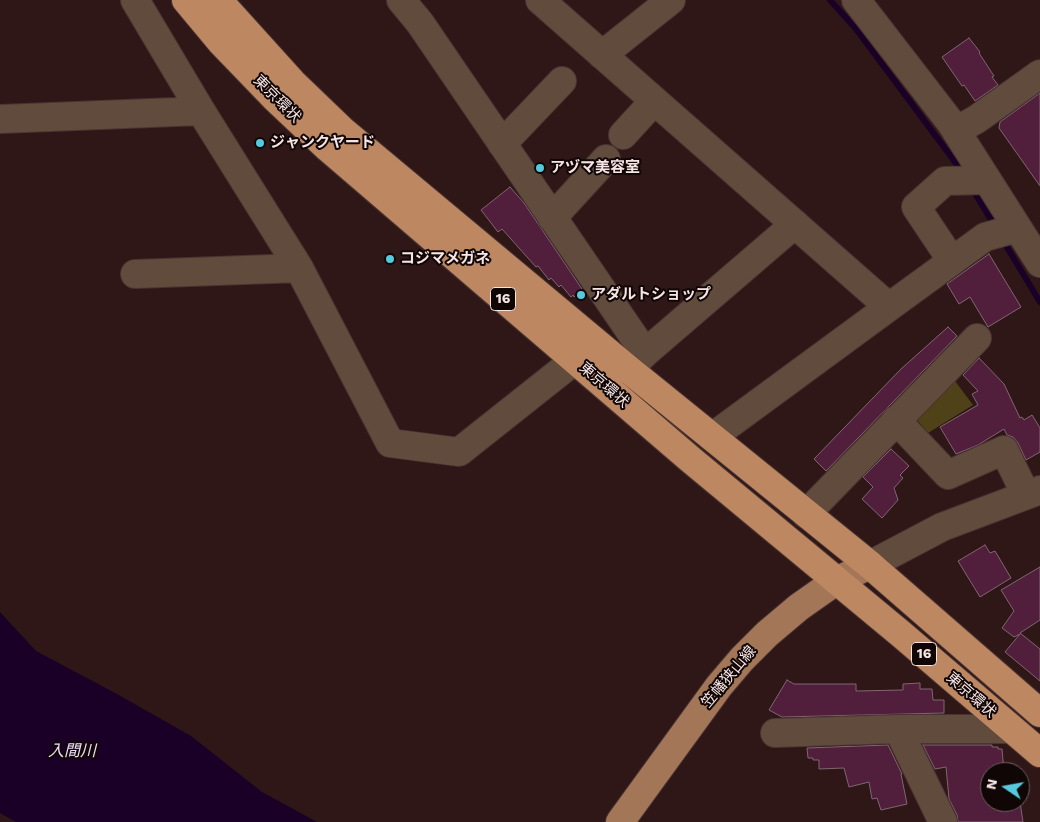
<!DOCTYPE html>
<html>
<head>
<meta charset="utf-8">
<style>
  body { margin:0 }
  #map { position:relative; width:1040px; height:822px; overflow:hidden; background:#2e1716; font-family:"Work Sans",sans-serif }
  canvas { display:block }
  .north { position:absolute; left:980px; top:762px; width:50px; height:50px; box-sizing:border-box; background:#0f0605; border:1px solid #6b5f5e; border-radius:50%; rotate:282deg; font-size:14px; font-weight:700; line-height:20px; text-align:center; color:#f6e5e4 }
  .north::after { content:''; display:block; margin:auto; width:18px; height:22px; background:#55cadf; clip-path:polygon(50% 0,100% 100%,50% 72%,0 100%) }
</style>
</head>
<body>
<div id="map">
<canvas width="1040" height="822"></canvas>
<div class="north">N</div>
</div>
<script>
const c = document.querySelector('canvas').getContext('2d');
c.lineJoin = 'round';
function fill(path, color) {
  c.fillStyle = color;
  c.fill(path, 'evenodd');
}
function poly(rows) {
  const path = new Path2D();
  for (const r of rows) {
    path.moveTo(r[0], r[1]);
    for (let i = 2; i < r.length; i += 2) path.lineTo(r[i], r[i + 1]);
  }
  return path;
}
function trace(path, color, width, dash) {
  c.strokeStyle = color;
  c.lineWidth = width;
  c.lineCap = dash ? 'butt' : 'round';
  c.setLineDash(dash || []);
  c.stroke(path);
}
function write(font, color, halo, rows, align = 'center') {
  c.font = font + ' "Work Sans","Noto Sans JP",sans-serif';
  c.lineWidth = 4;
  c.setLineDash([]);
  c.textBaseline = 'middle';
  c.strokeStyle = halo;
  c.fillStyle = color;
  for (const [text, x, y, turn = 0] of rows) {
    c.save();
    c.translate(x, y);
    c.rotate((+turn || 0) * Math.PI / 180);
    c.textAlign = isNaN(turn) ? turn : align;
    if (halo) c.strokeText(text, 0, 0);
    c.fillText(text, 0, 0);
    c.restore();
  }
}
fill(poly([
  [952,377,973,405,928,433,918,421,918,413]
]), '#504218');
fill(poly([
  [0,612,36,651,117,694,191,736,262,792,317,822,16,822,0,813]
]), '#1a0026');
trace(poly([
  [830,0,856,29,958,166],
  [976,195,996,228],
  [1002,239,1040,302]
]), '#1a0026', 6);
const building = poly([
  [969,38,980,52,979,53,994,76,992,77,998,85,975,101,964,85,962,86,942,57,969,38],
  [1040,93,1040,186,999,128,1000,122,1040,93],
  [510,187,524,203,582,289,574,297,573,295,571,297,561,285,559,287,551,278,549,280,538,266,536,267,502,229,498,232,481,210,510,187],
  [989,254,1021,307,988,327,970,297,959,304,947,284,989,254],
  [948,327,957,336,826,471,814,459,901,369,948,327],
  [979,358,1004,384,1020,418,1022,417,1024,420,1032,415,1040,428,1040,452,1026,460,1018,443,1013,437,1007,435,1004,429,978,445,956,454,940,427,978,405,972,394,978,391,963,375,979,358],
  [891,449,909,466,900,475,903,478,894,488,898,500,882,518,862,499,873,487,863,477,891,449],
  [985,545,990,553,995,551,1011,578,980,597,958,561,985,545],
  [1040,567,1040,620,1020,633,1040,649,1040,681,1005,652,1020,634,1014,637,1002,628,1014,611,1001,590,1040,567],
  [787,680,794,684,856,684,856,691,903,690,903,684,920,683,920,689,932,689,933,700,944,700,944,713,782,717,769,710,787,680],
  [888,745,902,774,901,774,907,804,881,810,877,798,872,799,869,782,849,787,844,768,819,769,819,760,813,760,813,758,808,758,807,748,888,745],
  [923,745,992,745,992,747,998,747,998,749,1002,749,1004,772,990,772,990,802,1020,802,1023,822,958,822,957,815,949,799,946,767,935,769,923,745]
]);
fill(building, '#511f3c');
trace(building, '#806672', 1);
const minor = poly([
  [135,0,201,111,299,268,390,443,459,452,575,360],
  [401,0,420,23,645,353,628,369],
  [540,0,889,307,712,437],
  [856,0,951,123,1040,263],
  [602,55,671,0],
  [0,119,201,111],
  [956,131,977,119,1040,74],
  [623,135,654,101],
  [502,144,562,81],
  [552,218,606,159],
  [952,261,916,207,945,181,987,180],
  [135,274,299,268],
  [889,307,985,237,1017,228],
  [645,353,795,224],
  [896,420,948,475,1004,450,1026,495],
  [806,514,977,338],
  [870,565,942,527,1040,490],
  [898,729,943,822],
  [775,733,898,729,1010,729]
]);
const major = poly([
  [620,822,719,686,742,659,767,634,799,607,836,581,870,565]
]);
const highway = poly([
  [186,0,221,42,275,98,328,148,690,459,901,634,1040,753],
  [218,0,292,82,343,131,628,369,870,565,1040,713]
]);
trace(minor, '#4a3433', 30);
trace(major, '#4a3433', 30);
trace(highway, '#4a3433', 30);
trace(minor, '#604b3c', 28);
trace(major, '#a27657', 28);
trace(highway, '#bc8761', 28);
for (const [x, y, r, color] of [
  [260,143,5,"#55cadf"],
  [540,168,5,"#55cadf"],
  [390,259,5,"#55cadf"],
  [581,295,5,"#55cadf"]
]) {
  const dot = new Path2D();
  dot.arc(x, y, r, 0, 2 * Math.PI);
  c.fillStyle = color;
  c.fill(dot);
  trace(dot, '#0f0605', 2);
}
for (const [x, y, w] of [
  [503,299,25],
  [924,654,25]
]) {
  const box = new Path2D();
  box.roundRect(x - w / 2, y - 11.5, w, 23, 4);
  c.fillStyle = '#0f0605';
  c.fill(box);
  trace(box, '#f6e5e4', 1);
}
write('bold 14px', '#f6e5e4', null, [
  ["16",503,299],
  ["16",924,654]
]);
write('15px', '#f6e5e4', '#0f0605', [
  ["東京環状",277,99,45],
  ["東京環状",604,385,41],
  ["笠幡狭山線",729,677,-50],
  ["東京環状",971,695,41]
]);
write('bold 15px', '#f6e5e4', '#0f0605', [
  ["ジャンクヤード",270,143],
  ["アヅマ美容室",550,168],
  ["コジマメガネ",400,259],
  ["アダルトショップ",591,295]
], 'left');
write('italic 16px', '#efdbf9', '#0f0605', [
  ["入間川",72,751]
]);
</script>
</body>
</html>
